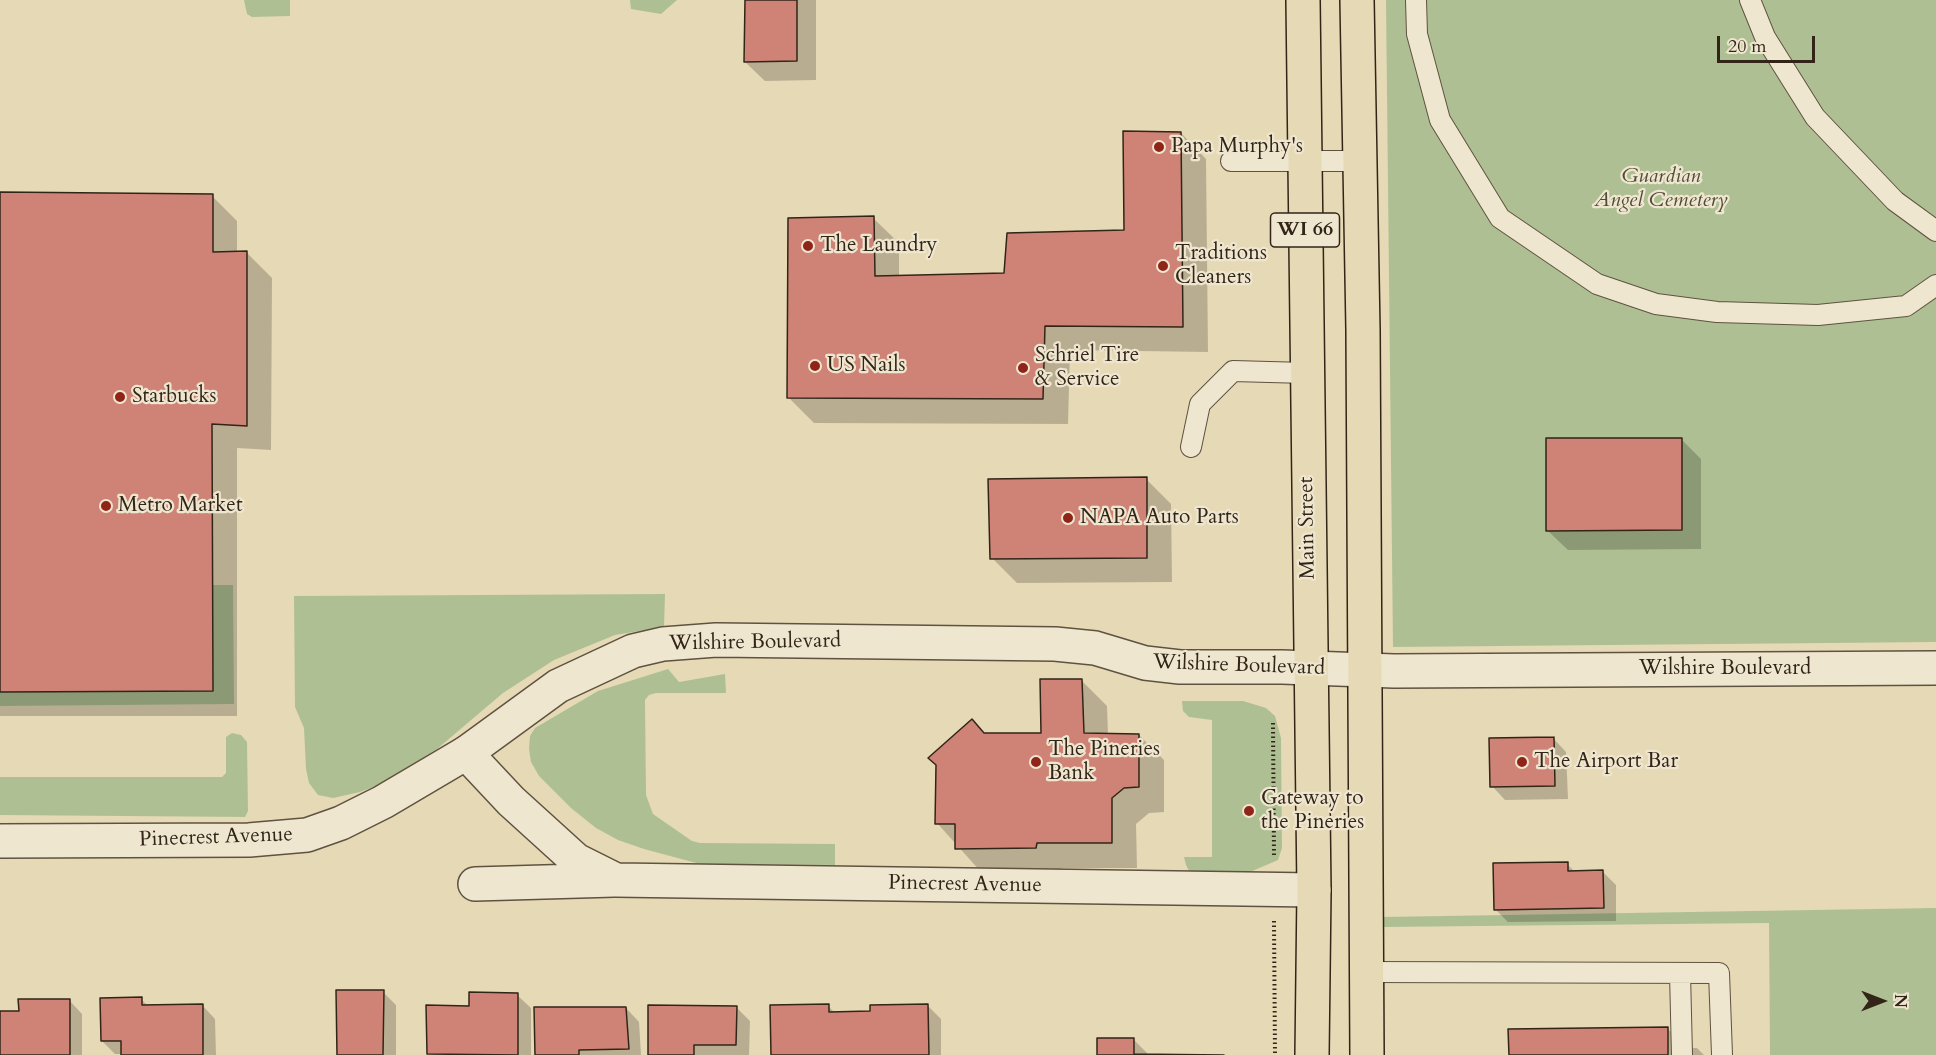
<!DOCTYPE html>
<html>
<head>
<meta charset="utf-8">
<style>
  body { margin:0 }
  #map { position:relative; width:1936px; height:1055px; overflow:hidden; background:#e6d9b6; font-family:Cardo,serif }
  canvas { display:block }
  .north { position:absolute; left:1852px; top:971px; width:60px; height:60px; -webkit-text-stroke:4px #efe6d0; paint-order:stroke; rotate:90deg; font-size:16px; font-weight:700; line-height:24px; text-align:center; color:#322518 }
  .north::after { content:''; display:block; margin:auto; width:21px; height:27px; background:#322518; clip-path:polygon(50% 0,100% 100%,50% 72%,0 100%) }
  .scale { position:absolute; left:1717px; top:36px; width:98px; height:27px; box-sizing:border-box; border:3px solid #322518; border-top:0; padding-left:8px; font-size:18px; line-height:21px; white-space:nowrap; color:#322518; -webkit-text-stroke:4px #efe6d0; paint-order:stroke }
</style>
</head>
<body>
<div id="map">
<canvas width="1936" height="1055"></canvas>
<div class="north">N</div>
<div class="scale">20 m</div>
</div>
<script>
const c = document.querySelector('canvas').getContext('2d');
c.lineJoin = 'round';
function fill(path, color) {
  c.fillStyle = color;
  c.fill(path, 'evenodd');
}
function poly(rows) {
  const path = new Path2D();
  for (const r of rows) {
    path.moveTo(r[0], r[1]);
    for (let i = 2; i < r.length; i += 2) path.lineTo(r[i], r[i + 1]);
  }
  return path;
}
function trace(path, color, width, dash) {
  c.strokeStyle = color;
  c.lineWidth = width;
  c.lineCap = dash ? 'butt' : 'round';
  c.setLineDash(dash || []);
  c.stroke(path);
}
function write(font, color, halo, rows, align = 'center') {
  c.font = font + ' Cardo,serif';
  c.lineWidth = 4.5;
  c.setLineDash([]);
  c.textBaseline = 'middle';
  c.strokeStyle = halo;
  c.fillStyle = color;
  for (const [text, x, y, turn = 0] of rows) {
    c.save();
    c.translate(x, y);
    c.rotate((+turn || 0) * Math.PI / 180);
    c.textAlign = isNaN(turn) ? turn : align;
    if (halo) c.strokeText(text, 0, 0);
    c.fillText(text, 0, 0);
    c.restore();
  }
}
fill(poly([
  [244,0,290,0,290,16,252,17,247,14],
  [630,0,677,0,661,14,631,9],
  [1386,0,1936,0,1936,642,1393,647],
  [212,585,233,585,234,704,0,706,0,692],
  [665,594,664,627,615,635,554,660,503,693,437,749,380,784,360,792,333,798,318,795,309,783,306,769,304,728,295,707,294,596],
  [668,669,679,682,725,674,726,693,656,693,649,695,645,700,646,795,653,814,692,841,700,843,835,844,835,865,700,864,644,849,618,840,596,828,571,808,539,776,531,762,529,749,530,736,535,728,598,691],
  [1182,701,1243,701,1266,708,1275,716,1281,738,1282,848,1278,860,1250,872,1197,873,1189,871,1186,865,1184,857,1212,857,1212,720,1189,717,1183,711],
  [232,733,241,735,247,742,248,811,245,817,0,815,0,777,222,777,226,773,226,737],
  [1936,908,1936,1055,1770,1055,1769,923,1384,927,1383,917]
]), '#aec093');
fill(poly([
  [746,0,816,0,816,80,765,81,745,62],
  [1181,133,1206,159,1208,352,1070,350,1068,424,814,423,789,398,873,218,899,243,899,277,1005,275,1125,231],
  [0,194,212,196,237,221,237,253,247,253,272,278,271,450,237,448,237,716,0,716],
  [1681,439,1701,459,1701,549,1568,550,1548,531],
  [1146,479,1171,504,1172,582,1017,583,992,558],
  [1082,681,1107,706,1108,735,1139,735,1164,760,1164,812,1149,813,1136,824,1137,868,1062,868,1061,873,982,873,937,823,972,721,986,735,1043,735],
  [1553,738,1566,752,1568,799,1505,800,1492,786],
  [1567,864,1575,872,1603,872,1616,885,1616,921,1508,922,1495,909],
  [383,992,396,1005,396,1055,338,1055],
  [517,995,531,1008,531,1055,429,1054,471,1008],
  [141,999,148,1006,202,1005,215,1019,216,1055,115,1054,102,1041],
  [69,1000,82,1014,82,1055,0,1055,0,1013,21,1013],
  [828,1006,835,1013,871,1013,928,1006,941,1019,941,1055,772,1055],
  [736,1007,750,1021,749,1055,649,1055],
  [626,1008,639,1022,641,1055,537,1055],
  [1667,1028,1687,1048,1697,1048,1704,1055,1510,1055],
  [1133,1039,1149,1055,1099,1055]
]), '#0003');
const building = poly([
  [745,0,797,0,797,61,744,62,745,0],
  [1123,131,1181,132,1183,327,1045,326,1043,399,787,398,788,218,874,216,875,276,1004,273,1007,233,1124,230,1123,131],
  [0,192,213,194,213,252,247,251,247,426,212,424,213,691,0,692,0,192],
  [1546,438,1682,438,1682,530,1546,531,1546,438],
  [1147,477,1147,558,990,559,988,479,1147,477],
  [1040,679,1082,679,1084,733,1139,734,1139,787,1124,788,1112,798,1112,843,1037,843,1036,848,955,849,955,824,935,824,936,765,928,758,972,719,984,733,1041,733,1040,679],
  [1554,737,1555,786,1490,787,1489,738,1554,737],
  [1568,862,1568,871,1603,870,1604,908,1494,910,1493,863,1568,862],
  [336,990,384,990,383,1055,337,1055,336,990],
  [469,992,518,993,518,1055,427,1054,426,1005,469,1006,469,992],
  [142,997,142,1005,203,1004,203,1055,121,1055,121,1041,101,1041,100,998,142,997],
  [18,999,70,999,70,1055,0,1055,0,1011,19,1011,18,999],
  [829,1004,829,1012,870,1011,870,1005,928,1004,929,1055,771,1055,770,1005,829,1004],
  [648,1005,737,1006,736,1045,694,1045,694,1055,648,1055,648,1005],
  [534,1007,626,1007,629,1049,579,1050,579,1055,535,1055,534,1007],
  [1668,1027,1668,1055,1509,1055,1508,1029,1668,1027],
  [1097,1038,1134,1038,1134,1054,1224,1055,1097,1055,1097,1038]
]);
fill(building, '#cf8377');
trace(building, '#322518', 1.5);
const service = poly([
  [1416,0,1417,34,1440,120,1500,218,1597,284,1656,304,1717,312,1818,315,1906,306,1936,285],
  [1750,0,1765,37,1815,117,1895,201,1936,231],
  [1231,161,1359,161],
  [1191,447,1200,404,1233,371,1306,373],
  [1365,972,1719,973,1722,1055],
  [1680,973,1682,1055]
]);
const minor = poly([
  [466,753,511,801,576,860,616,880,1314,890],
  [475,884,614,880]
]);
const tertiary = poly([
  [0,841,249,840,307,835,341,823,383,802,466,753,558,686,633,651,663,644,716,640,1055,644,1095,648,1145,663,1180,667,1282,667,1394,671,1936,668]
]);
const primary = poly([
  [1303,0,1314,890,1312,1055],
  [1357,0,1363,330,1367,1055]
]);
trace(service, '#5f5240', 22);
trace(minor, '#5f5240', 36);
trace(tertiary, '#5f5240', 36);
trace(primary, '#322518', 36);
trace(poly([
  [1273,723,1274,857],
  [1274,921,1275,1055]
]), '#322518', 4, [1.5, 3]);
trace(service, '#efe6d0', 20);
trace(minor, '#efe6d0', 33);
trace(tertiary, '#efe6d0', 33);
trace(primary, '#e6d9b6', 33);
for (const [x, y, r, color] of [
  [1159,147,6,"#8f2418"],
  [808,246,6,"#8f2418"],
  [1163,266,6,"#8f2418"],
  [815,366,6,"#8f2418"],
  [1023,368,6,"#8f2418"],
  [120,397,6,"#8f2418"],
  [106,506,6,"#8f2418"],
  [1068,518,6,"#8f2418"],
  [1036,762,6,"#8f2418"],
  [1522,762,6,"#8f2418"],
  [1249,811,6,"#8f2418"]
]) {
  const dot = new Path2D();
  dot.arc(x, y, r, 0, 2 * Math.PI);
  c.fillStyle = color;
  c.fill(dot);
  trace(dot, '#efe6d0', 2);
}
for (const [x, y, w] of [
  [1305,230,69]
]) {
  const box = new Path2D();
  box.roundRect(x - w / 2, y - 17, w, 34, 4.5);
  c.fillStyle = '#efe6d0';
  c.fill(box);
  trace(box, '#322518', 1.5);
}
write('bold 20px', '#322518', null, [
  ["WI 66",1305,230]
]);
write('21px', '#322518', '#efe6d0', [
  ["Papa Murphy's",1171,147],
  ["The Laundry",820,246],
  ["Traditions",1175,254],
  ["Cleaners",1175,278],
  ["Schriel Tire",1035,356],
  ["& Service",1035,380],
  ["US Nails",827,366],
  ["Starbucks",132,397],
  ["Metro Market",118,506],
  ["NAPA Auto Parts",1080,518],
  ["The Pineries",1048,750],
  ["Bank",1048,774],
  ["The Airport Bar",1534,762],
  ["Gateway to",1261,799],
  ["the Pineries",1261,823]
], 'left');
write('italic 21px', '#514c37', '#efe6d0', [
  ["Guardian",1661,177],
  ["Angel Cemetery",1661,201]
]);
write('21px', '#322518', '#efe6d0', [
  ["Main Street",1308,528,-91],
  ["Wilshire Boulevard",755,643,-1],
  ["Wilshire Boulevard",1239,666,2],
  ["Wilshire Boulevard",1725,669],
  ["Pinecrest Avenue",216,838,-2],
  ["Pinecrest Avenue",965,885,1]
]);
</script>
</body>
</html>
